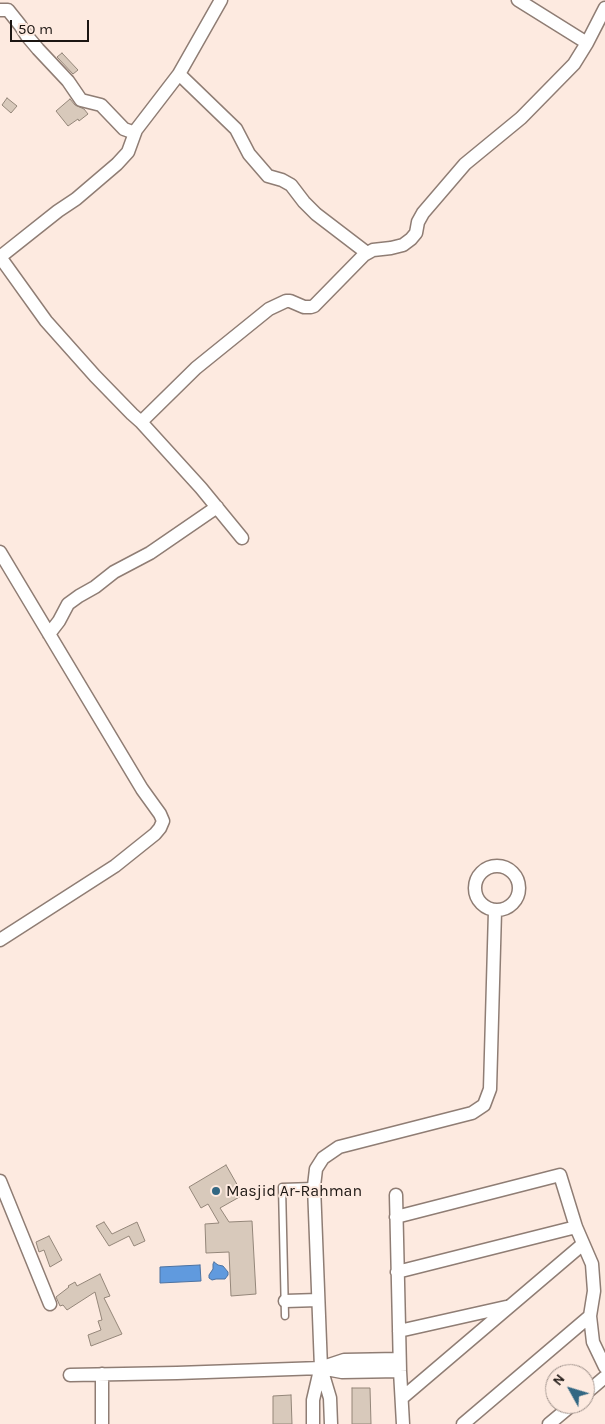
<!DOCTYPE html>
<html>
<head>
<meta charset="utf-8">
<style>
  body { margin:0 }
  #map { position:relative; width:605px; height:1424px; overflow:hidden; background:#fdeae0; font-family:Karla,sans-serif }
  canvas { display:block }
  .north { position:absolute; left:545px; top:1364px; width:50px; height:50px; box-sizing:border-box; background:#fdeae0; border:1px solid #a3958e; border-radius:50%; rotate:309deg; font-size:14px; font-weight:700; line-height:20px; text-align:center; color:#1c1612 }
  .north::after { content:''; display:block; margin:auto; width:18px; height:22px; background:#326783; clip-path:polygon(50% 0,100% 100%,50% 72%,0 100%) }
  .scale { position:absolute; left:10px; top:20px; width:79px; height:22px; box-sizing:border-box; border:2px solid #1c1612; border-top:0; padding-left:6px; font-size:15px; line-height:18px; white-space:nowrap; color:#1c1612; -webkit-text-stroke:4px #fdeae0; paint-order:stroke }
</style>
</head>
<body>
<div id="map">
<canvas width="605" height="1424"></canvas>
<div class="north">N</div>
<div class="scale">50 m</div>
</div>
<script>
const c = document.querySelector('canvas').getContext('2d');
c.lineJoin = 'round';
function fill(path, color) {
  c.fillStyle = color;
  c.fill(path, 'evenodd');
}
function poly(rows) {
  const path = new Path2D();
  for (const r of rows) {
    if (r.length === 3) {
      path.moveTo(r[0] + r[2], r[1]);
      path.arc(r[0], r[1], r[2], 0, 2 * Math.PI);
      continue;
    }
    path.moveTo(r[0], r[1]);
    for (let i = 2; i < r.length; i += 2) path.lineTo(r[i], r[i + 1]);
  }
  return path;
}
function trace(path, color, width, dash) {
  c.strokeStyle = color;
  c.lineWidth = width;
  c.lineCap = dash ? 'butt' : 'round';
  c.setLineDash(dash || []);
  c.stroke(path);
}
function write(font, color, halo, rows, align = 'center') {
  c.font = font + ' Karla,sans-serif';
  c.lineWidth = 4;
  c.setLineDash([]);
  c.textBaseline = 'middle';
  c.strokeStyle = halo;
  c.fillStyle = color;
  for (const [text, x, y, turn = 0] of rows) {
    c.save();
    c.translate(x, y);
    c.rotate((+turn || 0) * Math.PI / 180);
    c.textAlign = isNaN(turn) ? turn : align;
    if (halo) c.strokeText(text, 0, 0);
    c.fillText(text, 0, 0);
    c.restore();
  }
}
const water = poly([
  [214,1262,218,1265,223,1266,228,1272,228,1275,225,1279,216,1279,212,1280,209,1278,209,1275,213,1269,213,1264,214,1262],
  [200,1265,201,1281,160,1283,160,1267,200,1265]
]);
fill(water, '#609ade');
trace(water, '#4c72a1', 1);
const building = poly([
  [62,53,78,70,73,74,57,57,62,53],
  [7,98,17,106,11,113,2,105,7,98],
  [70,99,75,105,84,109,88,114,79,121,78,119,68,126,56,111,70,99],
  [226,1165,243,1195,220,1208,229,1222,252,1221,256,1294,231,1296,229,1252,206,1253,205,1224,219,1223,208,1204,201,1208,189,1187,226,1165],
  [104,1222,112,1234,137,1222,145,1241,134,1246,129,1236,109,1246,96,1226,104,1222],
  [49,1236,62,1260,50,1267,44,1250,39,1252,36,1242,49,1236],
  [100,1274,110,1296,104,1298,122,1334,91,1346,88,1335,101,1330,98,1321,102,1320,95,1292,67,1310,63,1305,60,1306,56,1297,69,1287,68,1286,75,1282,77,1286,100,1274],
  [352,1388,370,1388,371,1424,352,1424,352,1388],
  [291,1395,292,1424,273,1424,273,1396,291,1395]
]);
fill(building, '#d8c9bb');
trace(building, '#948679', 1);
const service = poly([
  [285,1316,282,1187,314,1186]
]);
const minor = poly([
  [518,0,587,43],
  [0,10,8,10,20,25,27,36,38,49,68,81,81,100,101,105,124,129,135,133],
  [179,74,236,129,249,154,268,176,282,180,291,185,304,202,316,214,367,253],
  [0,257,46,321,95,376,132,414,141,422,196,368,269,309,286,301,290,301,304,307,311,307,314,306,364,255,373,250,391,248,403,245,411,239,416,233,418,222,423,213,465,164,521,118,574,64,587,43,605,8],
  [0,257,58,211,76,199,117,164,128,152,136,130,179,74,221,0],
  [141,422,201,488,242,538],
  [0,552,142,789,160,814,163,821,160,828,155,834,115,866,0,940],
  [49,634,59,621,68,604,79,596,95,587,114,572,150,553,217,507],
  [497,888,22],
  [0,1181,50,1304],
  [396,1195,400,1371,403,1424],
  [396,1217,560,1175,576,1227,592,1264,594,1291,590,1316,593,1342,605,1367],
  [397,1272,576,1227],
  [285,1301,318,1300],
  [399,1331,506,1307],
  [323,1367,344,1360,399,1359],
  [102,1374,102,1424],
  [70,1375,177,1373,321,1368,342,1372,400,1371],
  [585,1394,605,1377],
  [402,1398,583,1244],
  [313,1424,313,1400,320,1370],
  [331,1424,330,1398,321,1368,314,1186,316,1169,323,1158,339,1147,472,1113,484,1105,490,1089,495,911],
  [463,1424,590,1316],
  [549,1424,573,1404]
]);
trace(service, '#8f7d74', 9);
trace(minor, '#8f7d74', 15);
trace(service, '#fff', 6);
trace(minor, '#fff', 12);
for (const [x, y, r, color] of [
  [216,1191,5,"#326783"]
]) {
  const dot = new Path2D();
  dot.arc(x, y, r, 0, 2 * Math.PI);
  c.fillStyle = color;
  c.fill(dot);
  trace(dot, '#fdeae0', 2);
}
write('16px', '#1c1612', '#fdeae0', [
  ["Masjid Ar-Rahman",226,1191]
], 'left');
</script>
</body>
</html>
